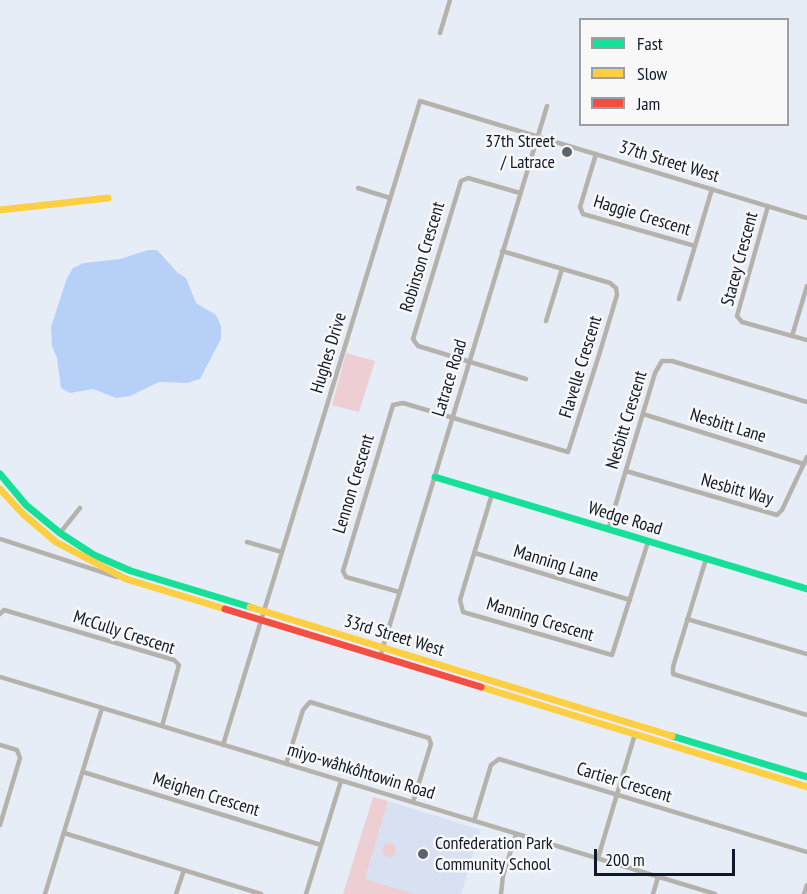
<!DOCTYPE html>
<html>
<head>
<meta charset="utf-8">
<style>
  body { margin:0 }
  #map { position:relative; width:807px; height:894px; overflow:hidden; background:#e7edf7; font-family:"PT Sans Narrow",sans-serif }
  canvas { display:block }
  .legend { position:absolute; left:579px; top:18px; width:210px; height:108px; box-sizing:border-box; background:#f8f8f8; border:2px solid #9b9fa5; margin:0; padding:8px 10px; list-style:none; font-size:18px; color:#0f1929 }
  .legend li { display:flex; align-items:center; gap:12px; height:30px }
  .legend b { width:30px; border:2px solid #9b9fa5 }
  .scale { position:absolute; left:594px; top:849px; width:141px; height:27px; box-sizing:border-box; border:3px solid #0f1929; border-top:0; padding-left:8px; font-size:18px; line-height:21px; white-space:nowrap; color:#0f1929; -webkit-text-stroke:4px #f8f8f8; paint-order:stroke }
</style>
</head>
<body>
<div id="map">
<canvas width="807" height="894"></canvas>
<ul class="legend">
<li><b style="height:8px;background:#16e098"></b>Fast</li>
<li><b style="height:8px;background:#ffcf43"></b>Slow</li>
<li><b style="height:8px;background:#f24e42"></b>Jam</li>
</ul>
<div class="scale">200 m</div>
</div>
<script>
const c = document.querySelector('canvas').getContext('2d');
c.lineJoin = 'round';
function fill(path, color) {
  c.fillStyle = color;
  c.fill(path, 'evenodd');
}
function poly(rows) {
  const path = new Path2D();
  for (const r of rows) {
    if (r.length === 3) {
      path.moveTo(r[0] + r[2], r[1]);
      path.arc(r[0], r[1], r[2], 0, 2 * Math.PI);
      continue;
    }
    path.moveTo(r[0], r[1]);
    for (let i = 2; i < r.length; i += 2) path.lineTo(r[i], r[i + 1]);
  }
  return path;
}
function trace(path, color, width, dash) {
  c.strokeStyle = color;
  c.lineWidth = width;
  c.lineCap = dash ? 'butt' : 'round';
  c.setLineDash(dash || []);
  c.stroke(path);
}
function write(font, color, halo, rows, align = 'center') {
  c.font = font + ' "PT Sans Narrow",sans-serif';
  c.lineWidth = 5;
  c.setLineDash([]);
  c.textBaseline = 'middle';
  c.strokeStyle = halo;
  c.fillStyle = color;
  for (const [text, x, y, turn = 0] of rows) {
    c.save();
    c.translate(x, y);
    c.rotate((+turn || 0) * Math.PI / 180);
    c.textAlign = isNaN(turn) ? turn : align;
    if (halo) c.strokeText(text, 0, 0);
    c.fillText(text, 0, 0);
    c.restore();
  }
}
fill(poly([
  [388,801,481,830,461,894,415,894,365,879]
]), '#d7e1f1');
fill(poly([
  [346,353,375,361,359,412,332,405],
  [373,797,388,801,365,879,415,894,343,894],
  [389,850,7]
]), '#ecced3');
fill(poly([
  [148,250,157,250,178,273,186,278,196,303,216,315,221,326,221,339,200,379,187,383,159,382,130,396,116,398,93,389,70,393,61,388,57,358,52,346,51,327,67,278,73,268,84,263,120,259]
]), '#b7d0f8');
trace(poly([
  [440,33,450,0],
  [596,154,580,207,583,214,695,246,712,189],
  [358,188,390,198],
  [520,193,468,178,461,181,413,339,418,346,526,379],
  [768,206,737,316,742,322,807,340],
  [679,299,695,246],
  [546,321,562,269],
  [792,336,807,286],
  [643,414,804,464],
  [626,471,777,515,782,510,807,457],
  [492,494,460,600,463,612,612,655,648,542],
  [608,530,655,373,662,361,672,361,807,402],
  [60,533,80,508],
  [0,539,117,577],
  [247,542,282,552],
  [475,553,630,600],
  [706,559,673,667,673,674,807,715],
  [399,592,346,577,343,571,393,405,403,403,568,452,599,355,617,295,616,288,610,283,502,251],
  [0,614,4,610,174,660,179,665,162,726],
  [687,619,807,654],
  [380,657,547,106],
  [0,677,715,894],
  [0,745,17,750,20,758,0,825],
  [223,745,420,101,807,218],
  [286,764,303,710,310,702,429,738,431,744,413,802],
  [83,772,321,845],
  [474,821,491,765,499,759,807,852],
  [64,833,261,894],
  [598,858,635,734],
  [45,894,102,708],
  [176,894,184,870],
  [306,894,341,781],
  [501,894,503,876,516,834],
  [653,894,658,877],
  [804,894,807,885]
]), '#b5b2ac', 4.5);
trace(poly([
  [0,474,26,505,60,533,94,555,131,571,250,607],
  [435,477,807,589],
  [672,736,807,777]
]), '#16e098', 7);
trace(poly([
  [0,210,108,198],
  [0,489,23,514,56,542,126,579,225,609],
  [250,607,672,736],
  [481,687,807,787]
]), '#ffcf43', 7);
trace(poly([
  [225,609,481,687]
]), '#f24e42', 7);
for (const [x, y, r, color] of [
  [567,152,6,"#5b6371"],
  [423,854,6,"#5b6371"]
]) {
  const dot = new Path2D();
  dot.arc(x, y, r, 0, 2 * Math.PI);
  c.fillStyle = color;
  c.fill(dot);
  trace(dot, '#f8f8f8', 2);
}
write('18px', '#0f1929', '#f8f8f8', [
  ["37th Street",555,142],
  ["/ Latrace",555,163],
  ["Confederation Park",435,844,"left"],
  ["Community School",435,865,"left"]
], 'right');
write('18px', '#0f1929', '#f8f8f8', [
  ["37th Street West",669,162,17],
  ["Haggie Crescent",642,216,17],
  ["Robinson Crescent",423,257,-73],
  ["Stacey Crescent",740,259,-75],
  ["Hughes Drive",329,353,-73],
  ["Flavelle Crescent",581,367,-73],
  ["Latrace Road",450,378,-73],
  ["Nesbitt Crescent",627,420,-73],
  ["Nesbitt Lane",728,426,17],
  ["Lennon Crescent",354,484,-73],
  ["Nesbitt Way",737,490,16],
  ["Wedge Road",625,519,17],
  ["Manning Lane",556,564,17],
  ["Manning Crescent",540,620,17],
  ["McCully Crescent",124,633,18],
  ["33rd Street West",394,636,17],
  ["miyo-wâhkôhtowin Road",361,772,17],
  ["Cartier Crescent",624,783,17],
  ["Meighen Crescent",206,795,17]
]);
</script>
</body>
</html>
